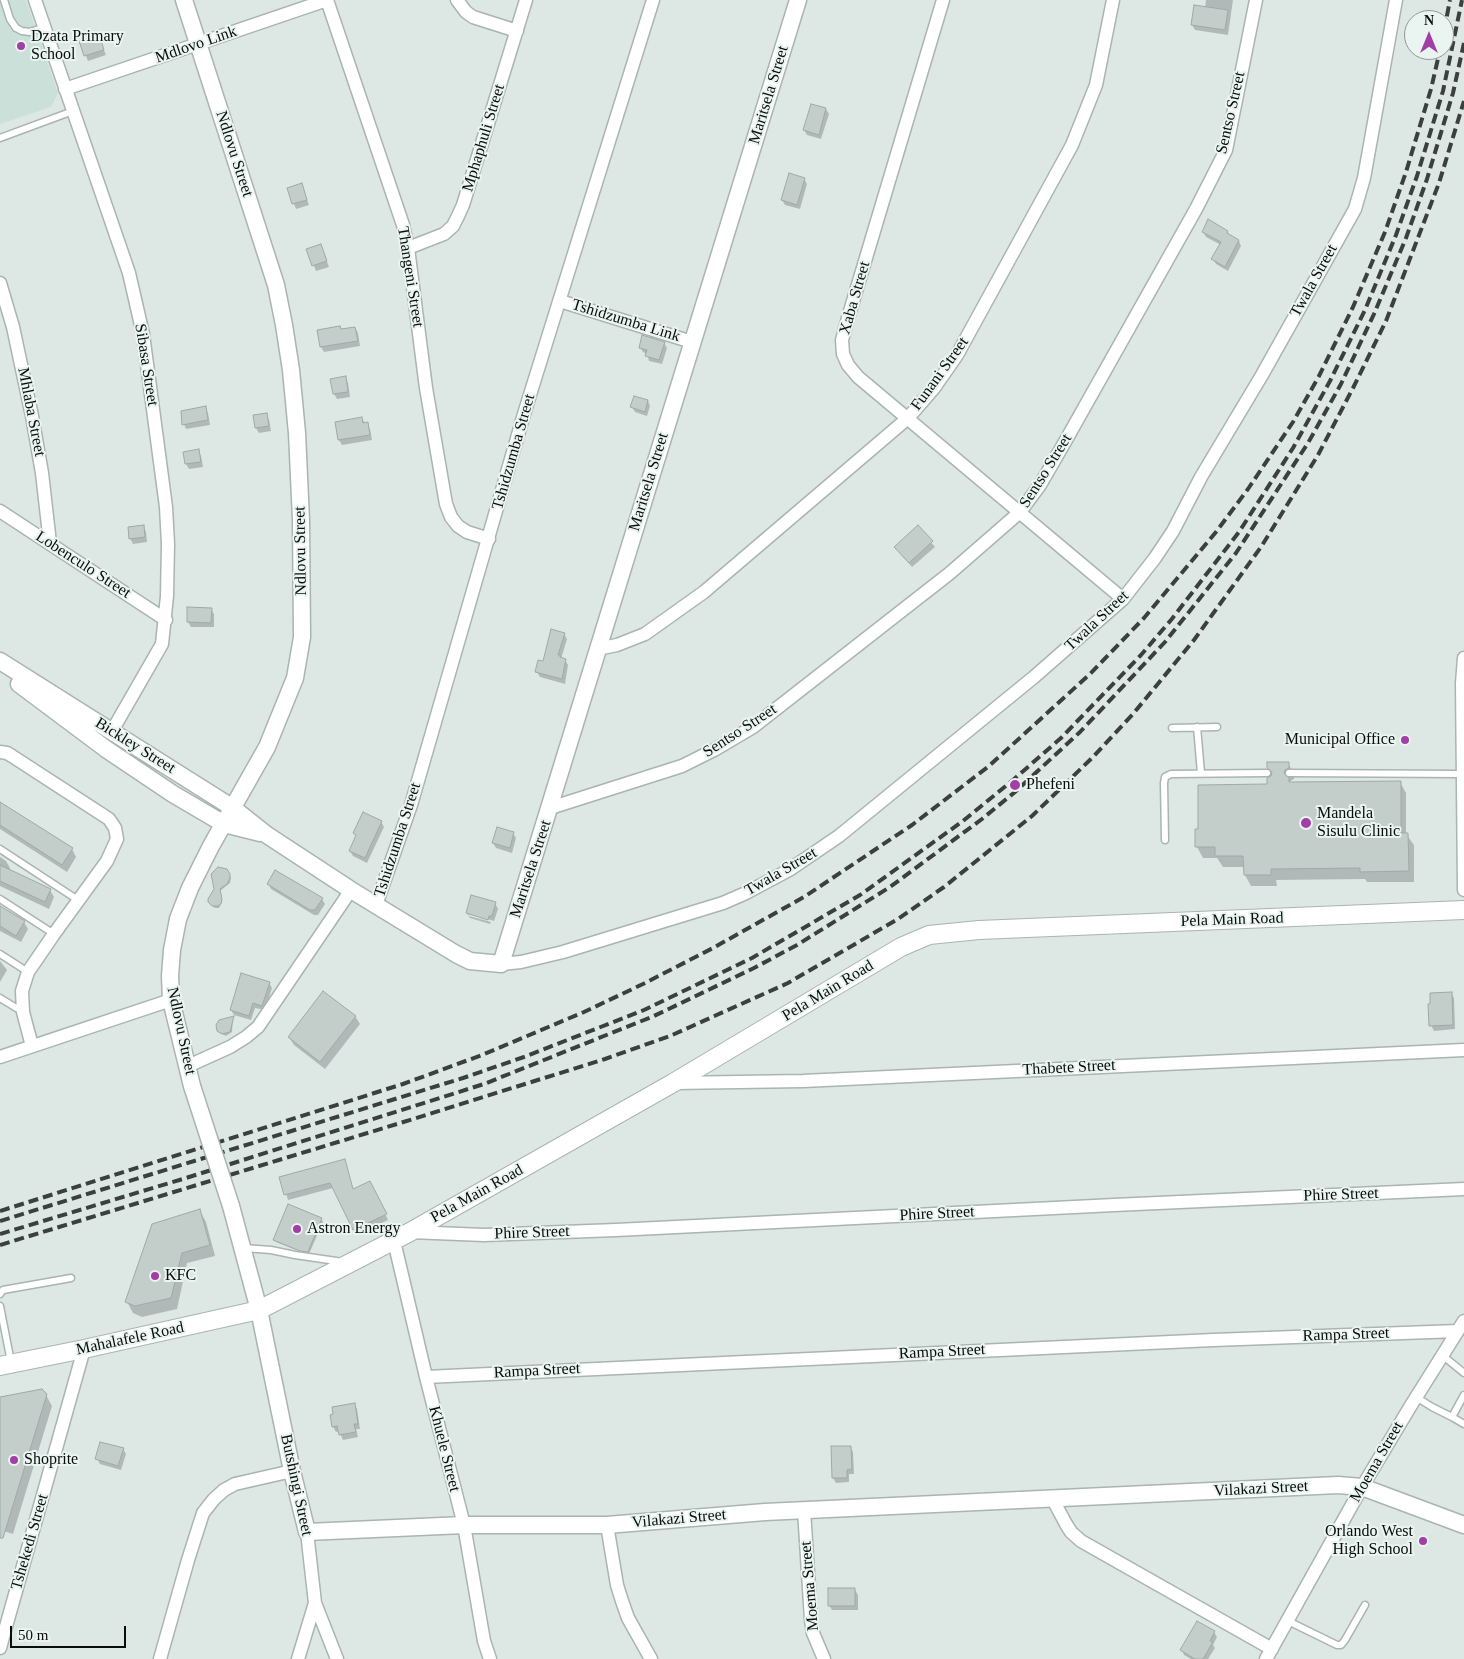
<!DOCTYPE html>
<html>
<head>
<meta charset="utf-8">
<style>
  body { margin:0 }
  #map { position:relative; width:1464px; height:1659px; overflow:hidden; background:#dde8e5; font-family:Georgia,serif }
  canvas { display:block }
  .north { position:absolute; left:1404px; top:10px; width:50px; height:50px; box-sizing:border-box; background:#eaf5f2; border:1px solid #909896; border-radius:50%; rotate:0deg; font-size:14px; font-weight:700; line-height:20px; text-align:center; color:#090d0c }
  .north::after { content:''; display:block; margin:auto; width:18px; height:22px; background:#a23fa6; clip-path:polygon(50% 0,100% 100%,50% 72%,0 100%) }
  .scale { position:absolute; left:10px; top:1626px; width:116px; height:22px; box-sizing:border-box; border:2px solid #090d0c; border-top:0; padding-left:6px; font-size:15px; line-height:18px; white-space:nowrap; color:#090d0c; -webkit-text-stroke:4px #eaf5f2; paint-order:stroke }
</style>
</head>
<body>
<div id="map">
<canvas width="1464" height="1659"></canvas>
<div class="north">N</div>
<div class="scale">50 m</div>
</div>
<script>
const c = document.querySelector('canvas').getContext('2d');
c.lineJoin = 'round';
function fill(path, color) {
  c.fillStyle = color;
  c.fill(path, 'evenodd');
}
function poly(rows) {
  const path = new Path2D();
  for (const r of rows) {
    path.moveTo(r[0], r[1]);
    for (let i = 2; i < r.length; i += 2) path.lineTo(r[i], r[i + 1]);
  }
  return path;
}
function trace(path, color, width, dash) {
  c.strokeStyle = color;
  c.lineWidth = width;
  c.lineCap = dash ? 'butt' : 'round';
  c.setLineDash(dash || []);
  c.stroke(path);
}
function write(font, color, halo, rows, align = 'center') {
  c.font = font + ' Georgia,serif';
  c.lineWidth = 4;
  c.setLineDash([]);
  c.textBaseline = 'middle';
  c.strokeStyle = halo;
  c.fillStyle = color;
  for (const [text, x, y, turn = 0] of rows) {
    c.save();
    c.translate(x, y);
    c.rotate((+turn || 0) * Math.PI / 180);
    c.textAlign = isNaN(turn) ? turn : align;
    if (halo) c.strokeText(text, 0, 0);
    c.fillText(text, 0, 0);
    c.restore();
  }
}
fill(poly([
  [0,0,26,0,58,93,51,107,0,124]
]), '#cce0da');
fill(poly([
  [1206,0,1233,0,1228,35,1195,30,1192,25,1205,8],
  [98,36,106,55,88,61,80,41],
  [826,109,829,114,821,139,807,135,804,130],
  [804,179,807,184,800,209,785,205,782,200],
  [302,185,309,205,296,209,288,189],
  [1227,231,1231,237,1239,241,1241,246,1228,271,1216,264,1213,259,1221,245,1206,237,1203,232],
  [321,246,329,267,316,271,308,250],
  [355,328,358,333,360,346,324,352,321,347,318,331],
  [664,343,667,348,662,364,649,361,647,354,643,352,640,347],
  [345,378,348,383,350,397,337,399,334,394],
  [648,401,650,406,647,416,635,412,632,407],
  [205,408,208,413,210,425,186,429,184,424],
  [266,414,269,420,271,431,259,433,256,428,255,416],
  [362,419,370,429,372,440,342,445,339,440],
  [198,451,201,456,203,467,189,469,186,464],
  [143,527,146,532,147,542,133,544,130,538],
  [918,527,935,547,912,567,899,552],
  [211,609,214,614,214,627,191,627,188,622],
  [564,634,567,639,561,659,565,660,568,665,565,684,540,677,537,672],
  [1288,763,1294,774,1294,779,1287,783,1400,782,1406,793,1406,834,1414,845,1414,882,1367,882,1365,879,1276,880,1277,886,1251,886,1245,875,1245,867,1223,867,1217,858,1203,858,1197,847,1269,785,1273,775,1268,768],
  [0,803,72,849,76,857,67,872,0,829],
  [381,822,384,827,367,863,353,856,350,851,357,837,355,833],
  [513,833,516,838,512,853,496,848,493,843],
  [0,857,6,861,10,868,9,871,50,890,54,897,49,909,0,886],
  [226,870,231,878,230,883,220,891,222,902,219,908,215,908,211,905,216,889],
  [268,884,322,899,325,904,318,915,314,915,271,889],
  [472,897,495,903,498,909,494,921,469,913,469,916,491,922,490,924,470,918,467,913],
  [0,908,24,922,28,929,21,942,0,931],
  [0,961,7,970,0,982],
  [269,983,272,988,265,1010,255,1008,251,1020,234,1015,231,1010],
  [1451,993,1454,998,1455,1029,1434,1031,1431,1025],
  [355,1016,360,1024,325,1069,294,1045,289,1037],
  [233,1018,232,1032,226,1036,220,1033,218,1031],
  [344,1160,353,1196,372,1187,388,1220,357,1235,333,1188,288,1200,281,1177],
  [288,1206,321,1219,323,1222,309,1254,302,1252,276,1242,275,1239],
  [200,1211,206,1222,215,1256,187,1263,177,1309,142,1317,133,1313,127,1302],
  [46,1395,52,1406,13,1534,0,1530,0,1398],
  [354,1404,357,1409,360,1429,356,1429,358,1437,343,1440,339,1431,336,1432,333,1427],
  [850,1447,853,1452,854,1474,849,1474,849,1482,836,1483,833,1478],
  [123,1449,126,1454,121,1470,100,1464,97,1458],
  [855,1590,858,1595,858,1610,832,1610,829,1605],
  [1214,1632,1217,1637,1213,1645,1215,1648,1208,1659,1191,1659,1184,1655,1182,1650]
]), '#0003');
const building = poly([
  [1194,5,1228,10,1225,30,1191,25,1194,5],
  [99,34,104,50,84,56,79,41,99,34],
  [811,104,826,108,819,135,803,130,811,104],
  [789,173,805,178,797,205,781,200,789,173],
  [302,183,307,200,292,204,287,188,302,183],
  [1208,219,1228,231,1227,233,1239,240,1225,267,1211,259,1221,242,1202,232,1208,219],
  [321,244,327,261,312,266,306,249,321,244],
  [340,326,341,329,355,327,358,341,320,347,317,330,340,326],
  [642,335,665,342,659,360,645,356,647,350,639,348,642,335],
  [346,376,348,392,333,394,330,379,346,376],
  [634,396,648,400,645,412,630,407,634,396],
  [206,406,208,420,182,425,181,411,206,406],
  [267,413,269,426,255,428,253,415,267,413],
  [362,417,363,423,368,422,370,435,338,440,335,422,362,417],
  [199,449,201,462,185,464,183,452,199,449],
  [144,525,145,537,129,539,128,527,144,525],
  [918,525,933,541,909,563,894,547,918,525],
  [187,607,212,608,211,623,187,622,187,607],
  [551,629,565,633,558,655,560,655,560,657,566,659,562,679,535,672,538,660,543,661,551,629],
  [1267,762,1289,762,1289,768,1285,770,1284,773,1289,778,1289,782,1401,781,1401,833,1408,833,1409,871,1360,872,1360,868,1271,869,1271,875,1244,875,1243,856,1215,856,1215,847,1195,847,1195,829,1198,829,1198,785,1267,784,1267,778,1271,776,1272,772,1267,768,1267,762],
  [0,802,73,848,62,865,0,825,0,802],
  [363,812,382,821,365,858,349,851,356,835,353,833,363,812],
  [497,827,514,832,510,848,492,843,497,827],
  [0,865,51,889,45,902,0,881,0,865],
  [218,867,227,869,230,874,230,878,227,884,220,889,222,899,221,904,218,906,212,906,208,902,208,899,214,889,211,874,218,867],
  [275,870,323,898,315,910,310,910,267,884,275,870],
  [471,895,496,902,492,916,489,916,488,920,466,913,471,895],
  [0,906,25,921,16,936,0,926,0,906],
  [241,973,270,982,262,1006,253,1003,249,1016,230,1010,241,973],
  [323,991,356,1016,320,1062,288,1037,323,991],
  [1452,992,1453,1025,1429,1026,1428,1004,1430,1004,1430,993,1452,992],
  [234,1016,230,1032,222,1034,217,1031,216,1025,219,1020,234,1016],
  [345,1159,353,1189,370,1181,387,1214,353,1230,330,1183,284,1195,279,1177,345,1159],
  [288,1204,322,1218,308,1252,300,1251,273,1240,288,1204],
  [200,1209,210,1245,182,1253,171,1298,135,1306,125,1302,152,1224,200,1209],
  [42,1389,47,1394,3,1538,0,1538,0,1397,42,1389],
  [355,1403,358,1424,354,1424,356,1432,339,1435,337,1426,332,1427,330,1415,333,1414,332,1407,355,1403],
  [100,1442,124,1448,118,1466,95,1459,100,1442],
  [831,1446,851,1446,852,1469,847,1470,847,1478,832,1478,831,1446],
  [828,1588,855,1588,855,1606,828,1606,828,1588],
  [1197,1621,1215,1631,1210,1641,1213,1642,1203,1659,1195,1659,1180,1650,1197,1621]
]);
fill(building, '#c3cecb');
trace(building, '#9ea9a5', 1);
const service = poly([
  [4,0,10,19,16,28,22,31,30,32,45,27],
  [0,138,73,111],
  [1197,727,1201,773],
  [1172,728,1217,727],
  [1289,773,1462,774],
  [1165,840,1164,783,1165,777,1171,774,1267,773],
  [0,849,78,900],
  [0,899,54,934],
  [0,954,28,972],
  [0,998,23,1012],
  [244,1248,271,1250,295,1255,343,1262],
  [0,1294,3,1290,71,1278],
  [0,1306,11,1362],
  [1442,1355,1464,1373],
  [1416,1397,1432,1407,1452,1417,1464,1395],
  [1452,1417,1464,1424],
  [1288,1621,1337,1645,1341,1645,1345,1640,1365,1605]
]);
const minor = poly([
  [35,0,129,273,143,334,166,507,168,544,167,596,162,644,112,731],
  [327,0,403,225,408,248,426,388,446,504,451,517,458,526,467,532,489,539],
  [457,0,466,12,473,17,517,31],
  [943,0,848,318,842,340,843,354,848,365,858,377,1123,599],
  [65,89,327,0],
  [408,248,444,234,453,226,458,216,463,205,526,0],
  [0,283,13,327,32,416,42,473,50,543],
  [560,301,692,342],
  [0,511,166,620],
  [597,649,617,645,645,634,704,592,908,418,934,388,957,355,1072,145,1096,85,1113,0],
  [1464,658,1462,683,1464,890],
  [0,752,7,753,12,756,109,819,115,828,117,839,107,861,54,934,28,972,22,991,23,1012,32,1046],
  [550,808,682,766,714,750,753,727,950,573,1020,512,1040,485,1066,440,1196,209,1226,150,1256,0],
  [376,905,411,805,524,414,653,0],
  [501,964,521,962,563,952,723,903,746,893,789,870,839,836,1034,677,1123,599,1155,558,1173,531,1201,477,1262,375,1355,209,1364,178,1396,0],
  [0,1057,171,1000],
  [188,1066,230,1047,246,1037,258,1027,351,890],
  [673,1083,803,1081,1464,1050],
  [410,1232,484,1235,616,1230,1114,1205,1464,1189],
  [394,1241,426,1377,464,1525,484,1641,490,1659],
  [426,1377,1213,1340,1458,1331],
  [1052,1498,1066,1524,1071,1532,1081,1541,1272,1649],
  [804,1510,811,1620,813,1633,824,1659],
  [607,1525,617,1585,622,1601,628,1618,651,1659],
  [315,1603,337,1659],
  [0,1648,84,1349],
  [160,1659,188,1560,203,1513,214,1499,224,1490,235,1484,292,1471],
  [298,1659,315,1603,307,1532],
  [1266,1659,1362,1487,1410,1407,1464,1321]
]);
const tertiary = poly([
  [184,0,276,285,284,325,291,370,297,433,301,520,302,637,295,678,267,747,211,846,190,888,178,919,172,950,170,976,171,1000,192,1086],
  [0,661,233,808,267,835,351,890,456,954,470,961,501,964,798,0],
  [19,684,106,749,173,794,224,824,260,833],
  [231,1206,259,1310,292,1471,307,1532,464,1525,607,1525,765,1512,1338,1485,1362,1487,1464,1525]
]);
const secondary = poly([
  [0,1366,84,1349,259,1310,410,1232,673,1083,901,947,929,935,979,930,1464,910]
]);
trace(service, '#aab4b1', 9);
trace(minor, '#aab4b1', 15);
trace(tertiary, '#aab4b1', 19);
trace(secondary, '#aab4b1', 20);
trace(service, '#fff', 6);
trace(minor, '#fff', 12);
trace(tertiary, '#fff', 16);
trace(secondary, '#fff', 18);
trace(poly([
  [1444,31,1450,0],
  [0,1211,403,1084,482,1055,584,1012,643,984,713,948,804,897,912,825,989,766,1090,674,1144,618,1216,532,1248,489,1293,422,1319,376,1353,307,1385,232,1406,172,1431,89,1440,50],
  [0,1221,463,1078,524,1057,644,1010,752,958,860,895,963,821,1013,780,1061,738,1141,655,1171,620,1239,532,1293,448,1330,381,1365,310,1396,235,1417,176,1443,91,1462,0],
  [0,1234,186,1178,484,1084,654,1016,754,968,797,945,890,887,982,819,1015,792,1080,732,1165,642,1236,553,1308,443,1341,384,1374,314,1406,238,1427,179,1453,93,1464,43],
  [0,1245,397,1124,605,1059,670,1036,788,983,898,919,944,887,1032,816,1093,757,1133,714,1194,640,1261,547,1318,455,1353,388,1386,321,1439,183,1464,101]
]), '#3b403f', 4, [10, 5]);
const tertiaryBridge = poly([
  [192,1086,231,1206]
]);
trace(tertiaryBridge, '#aab4b1', 19, []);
trace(tertiaryBridge, '#fff', 16);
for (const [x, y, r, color] of [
  [21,46,5,"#a23fa6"],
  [1405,740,5,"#a23fa6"],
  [1015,785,6,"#a23fa6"],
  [1306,823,6,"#a23fa6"],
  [297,1229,5,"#a23fa6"],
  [155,1276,5,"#a23fa6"],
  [14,1460,5,"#a23fa6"],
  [1423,1541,5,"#a23fa6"]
]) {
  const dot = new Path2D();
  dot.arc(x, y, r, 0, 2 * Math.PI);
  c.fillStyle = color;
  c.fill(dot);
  trace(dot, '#eaf5f2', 2);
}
write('16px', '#090d0c', '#eaf5f2', [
  ["Dzata Primary",31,37],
  ["School",31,55],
  ["Municipal Office",1395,740,"right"],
  ["Phefeni",1026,785],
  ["Mandela",1317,814],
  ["Sisulu Clinic",1317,832],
  ["Astron Energy",307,1229],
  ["KFC",165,1276],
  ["Shoprite",24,1460],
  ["Orlando West",1413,1532,"right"],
  ["High School",1413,1550,"right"]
], 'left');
write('16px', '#090d0c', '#eaf5f2', [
  ["Mdlovo Link",196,45,-19],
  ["Maritsela Street",769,95,-73],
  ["Sentso Street",1231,113,-77],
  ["Mphaphuli Street",484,138,-73],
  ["Ndlovu Street",234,154,72],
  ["Thangeni Street",410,277,81],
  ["Twala Street",1314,281,-61],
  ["Xaba Street",855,298,-74],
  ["Tshidzumba Link",626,321,17],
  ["Sibasa Street",146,365,81],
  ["Funani Street",940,374,-54],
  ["Mhlaba Street",31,412,79],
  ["Tshidzumba Street",514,452,-74],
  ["Sentso Street",1046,471,-58],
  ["Maritsela Street",649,482,-73],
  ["Ndlovu Street",301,551,-91],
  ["Lobenculo Street",83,565,33],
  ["Twala Street",1097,621,-43],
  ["Sentso Street",740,731,-33],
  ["Bickley Street",135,746,32],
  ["Tshidzumba Street",398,840,-72],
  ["Maritsela Street",531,869,-72],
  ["Twala Street",781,872,-30],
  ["Pela Main Road",1232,920,-2],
  ["Pela Main Road",828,991,-31],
  ["Ndlovu Street",181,1031,78],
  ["Thabete Street",1069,1068,-3],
  ["Pela Main Road",477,1194,-29],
  ["Phire Street",1341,1195,-2],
  ["Phire Street",937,1214,-3],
  ["Phire Street",532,1233,-2],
  ["Rampa Street",1346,1335,-2],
  ["Mahalafele Road",130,1339,-12],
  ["Rampa Street",942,1352,-3],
  ["Rampa Street",537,1371,-3],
  ["Khuele Street",444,1449,76],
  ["Moema Street",1377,1462,-60],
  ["Butshingi Street",296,1485,78],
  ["Vilakazi Street",1261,1489,-3],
  ["Vilakazi Street",679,1519,-5],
  ["Tshekedi Street",30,1542,-74],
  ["Moema Street",810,1586,-95]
]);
</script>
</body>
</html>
